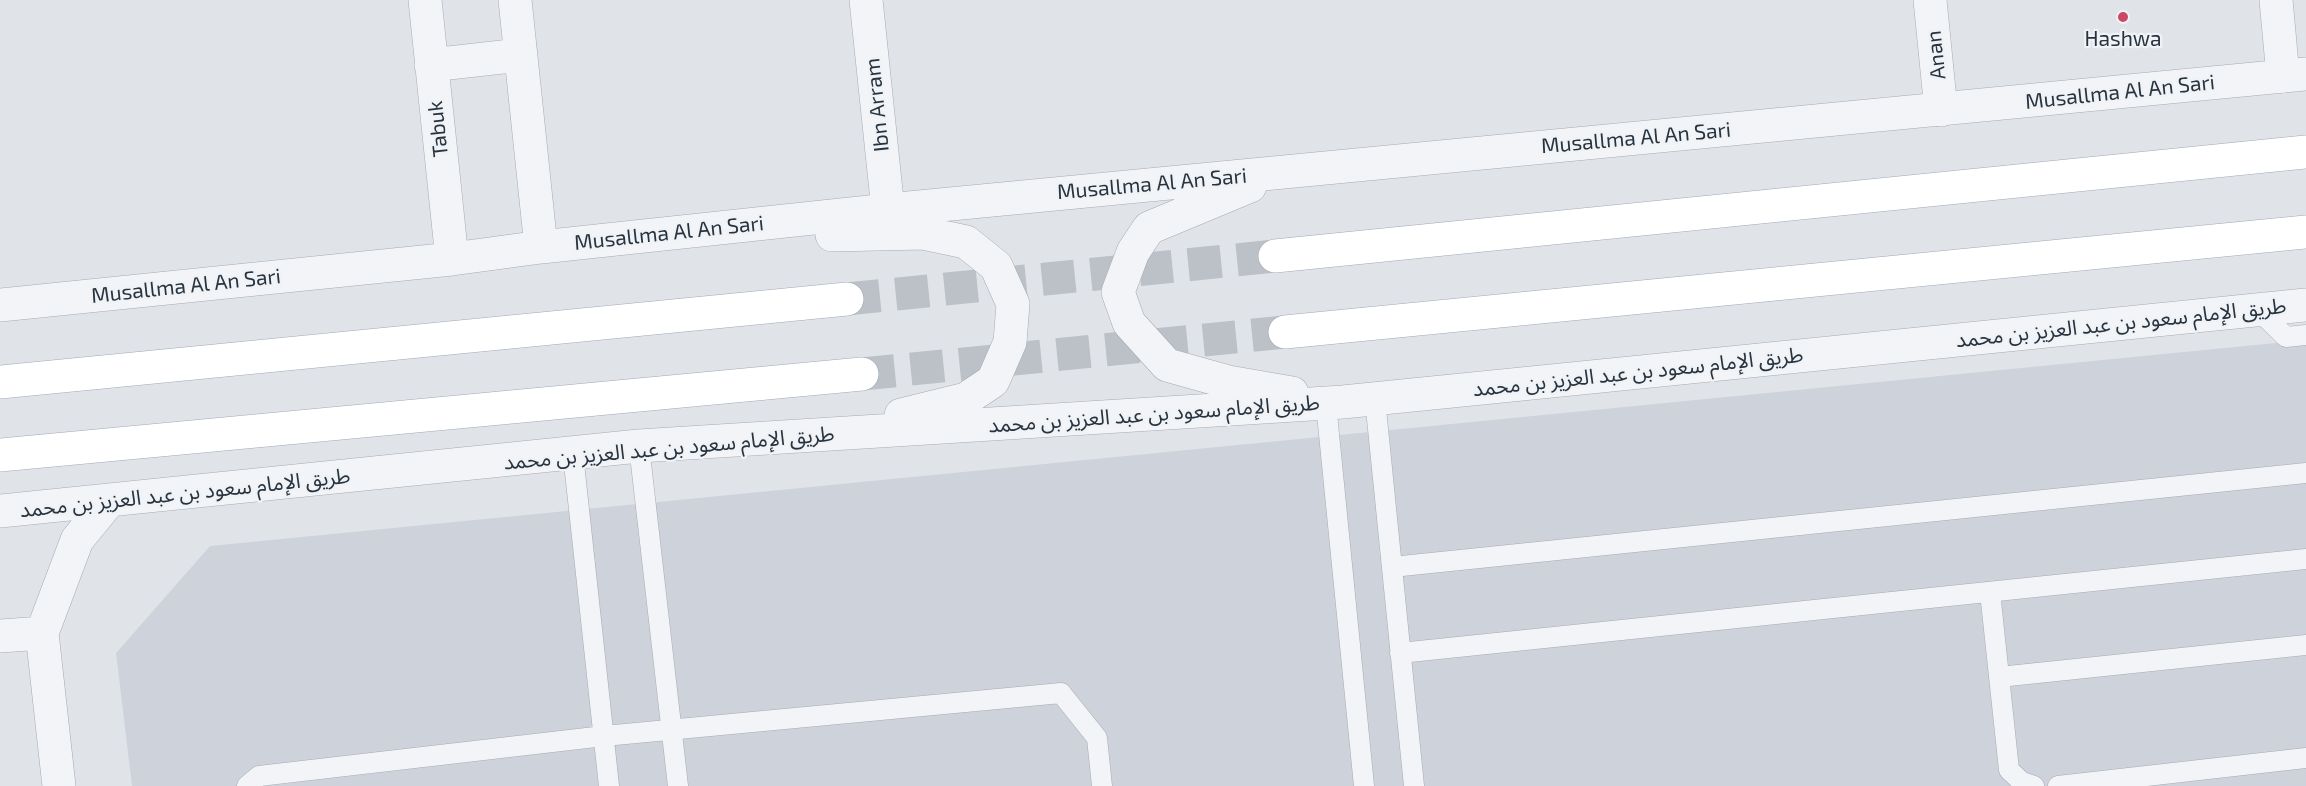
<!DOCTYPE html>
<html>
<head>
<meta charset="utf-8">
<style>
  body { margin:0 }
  canvas { display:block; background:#e0e4e9 }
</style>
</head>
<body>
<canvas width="2306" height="786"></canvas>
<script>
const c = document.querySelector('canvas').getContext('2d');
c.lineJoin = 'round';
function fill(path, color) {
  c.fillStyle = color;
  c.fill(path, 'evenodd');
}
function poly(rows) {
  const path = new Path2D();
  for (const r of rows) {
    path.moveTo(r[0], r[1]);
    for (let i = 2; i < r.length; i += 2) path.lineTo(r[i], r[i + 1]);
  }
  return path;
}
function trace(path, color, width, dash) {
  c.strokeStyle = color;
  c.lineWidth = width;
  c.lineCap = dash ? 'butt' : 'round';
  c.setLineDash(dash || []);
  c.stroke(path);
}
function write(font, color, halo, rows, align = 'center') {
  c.font = font + ' "Exo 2","Noto Sans Arabic",sans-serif';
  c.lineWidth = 4.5;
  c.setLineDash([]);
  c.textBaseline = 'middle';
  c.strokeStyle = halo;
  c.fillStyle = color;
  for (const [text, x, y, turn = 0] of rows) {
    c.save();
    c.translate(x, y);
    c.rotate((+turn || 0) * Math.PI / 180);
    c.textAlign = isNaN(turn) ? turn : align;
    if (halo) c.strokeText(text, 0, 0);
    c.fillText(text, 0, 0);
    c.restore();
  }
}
fill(poly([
  [2306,340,2306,786,132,786,116,653,210,546]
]), '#ced3db');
trace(poly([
  [847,299,1275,256],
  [862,374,1285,332]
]), '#bbc1c7', 33, [33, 16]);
const service = poly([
  [2258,310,2286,337,2306,335],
  [1375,399,1414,786],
  [1326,404,1364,786],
  [639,446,678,786],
  [573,454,609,786],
  [1392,567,2306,473],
  [1990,592,2009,770,2022,782,2034,786],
  [1400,653,2306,559],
  [1999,677,2306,645],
  [247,786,259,776,604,736,1061,693,1097,738,1102,786],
  [2058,786,2306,758]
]);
const minor = poly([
  [866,0,888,210],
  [1930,0,1941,110],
  [2276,0,2283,76]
]);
const tertiary = poly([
  [425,0,452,259],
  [515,0,541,247],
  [431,65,520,55],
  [1250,186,1149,228,1133,252,1118,292,1129,323,1167,365,1228,382,1292,393],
  [832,235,923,233,966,242,996,266,1013,304,1010,342,993,381,966,399,901,415],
  [0,305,452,259,541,247,888,210,2306,74],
  [0,511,639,446,1343,402,2306,305],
  [0,636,42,633],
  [59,786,42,633,77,540,109,501]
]);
const primary = poly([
  [1275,256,2306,152],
  [1285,332,2306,232],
  [0,382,847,299],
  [0,455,862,374]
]);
trace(service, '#a5abb3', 21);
trace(minor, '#a5abb3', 34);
trace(tertiary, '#a5abb3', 34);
trace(primary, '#9fa9b4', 34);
trace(service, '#f3f4f7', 20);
trace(minor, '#f3f4f7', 33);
trace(tertiary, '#f3f4f7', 33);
trace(primary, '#fff', 33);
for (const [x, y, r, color] of [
  [2123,17,6,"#cb4765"]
]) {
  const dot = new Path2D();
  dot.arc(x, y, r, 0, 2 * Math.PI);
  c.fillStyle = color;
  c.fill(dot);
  trace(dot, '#eff3f6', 2);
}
write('21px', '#293340', '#eff3f6', [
  ["Hashwa",2123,39]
]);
write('21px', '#293340', '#eff3f6', [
  ["Anan",1936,55,-96],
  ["Musallma Al An Sari",2120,92,-6],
  ["Ibn Arram",877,105,-96],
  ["Tabuk",438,129,-96],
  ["Musallma Al An Sari",1636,138,-5],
  ["Musallma Al An Sari",1152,184,-5],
  ["Musallma Al An Sari",669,233,-6],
  ["Musallma Al An Sari",186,286,-6],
  ["طريق الإمام سعود بن عبد العزيز بن محمد",2121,323,-6],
  ["طريق الإمام سعود بن عبد العزيز بن محمد",1638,372,-6],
  ["طريق الإمام سعود بن عبد العزيز بن محمد",1154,414,-4],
  ["طريق الإمام سعود بن عبد العزيز بن محمد",669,448,-5],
  ["طريق الإمام سعود بن عبد العزيز بن محمد",185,493,-6]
]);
</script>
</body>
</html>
